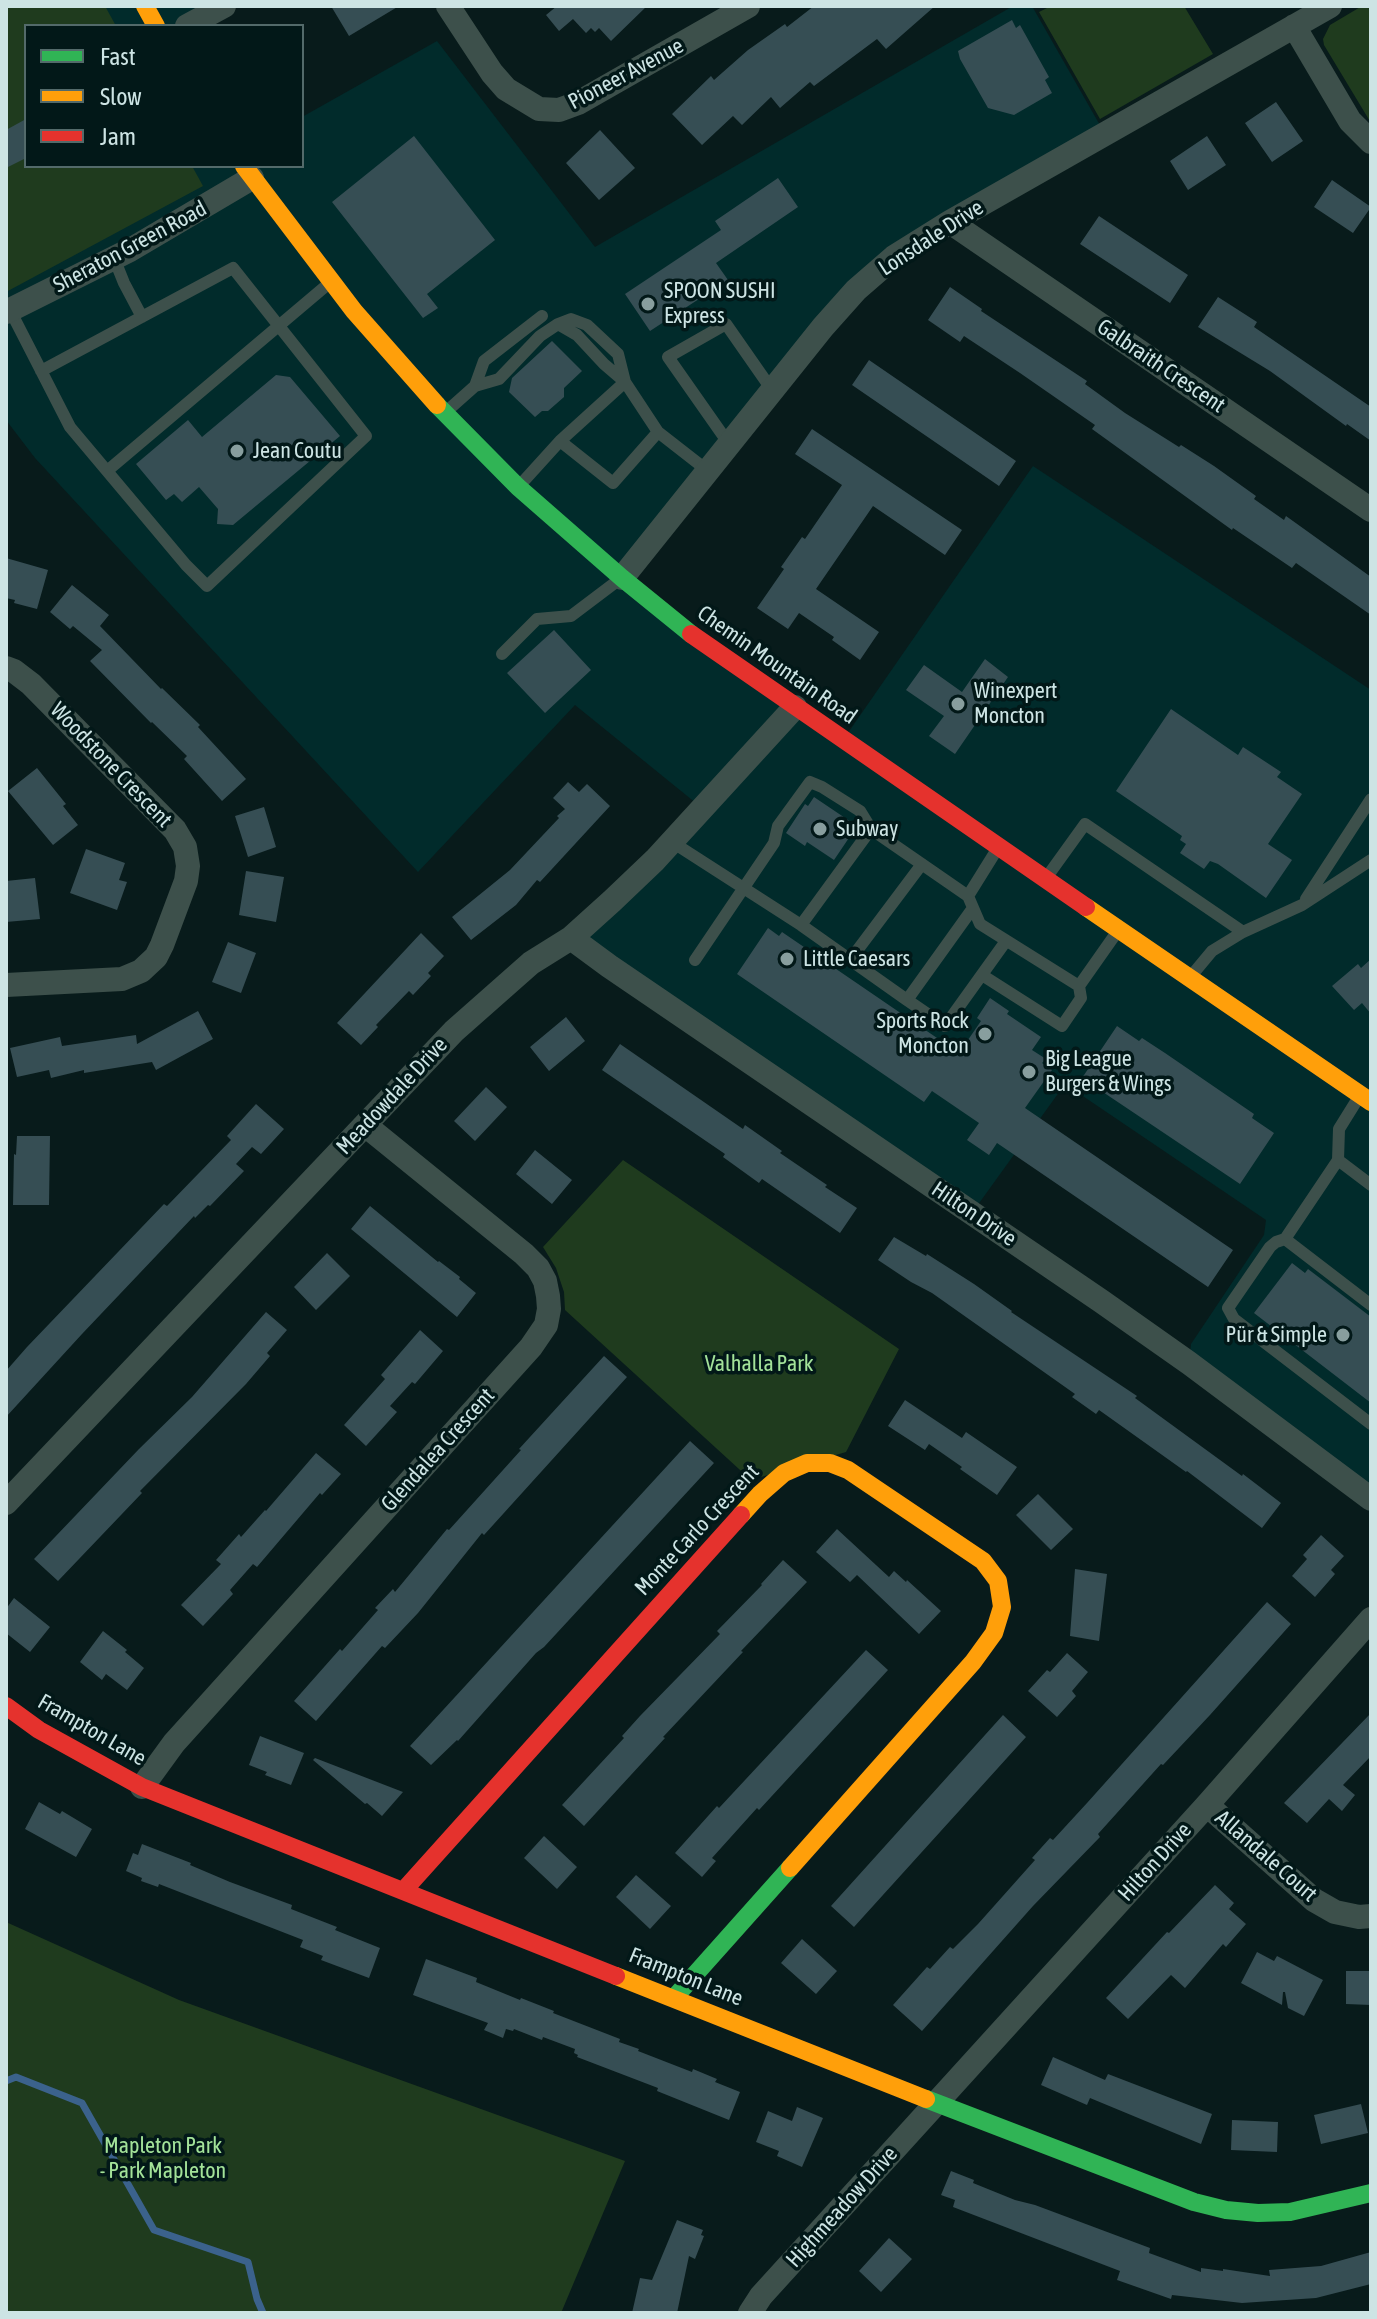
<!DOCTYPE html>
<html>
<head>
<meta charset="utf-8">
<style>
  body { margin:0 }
  #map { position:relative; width:1377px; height:2319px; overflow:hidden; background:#081b1b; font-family:"Asap Condensed",sans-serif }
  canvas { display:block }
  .frame { position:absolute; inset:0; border:8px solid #cde4e4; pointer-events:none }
  .legend { position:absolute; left:24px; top:24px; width:280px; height:144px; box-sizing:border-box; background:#021818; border:2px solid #536a6a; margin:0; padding:10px 14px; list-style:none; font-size:24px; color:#cde4e4 }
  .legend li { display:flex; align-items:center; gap:16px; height:40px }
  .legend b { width:40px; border:2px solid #536a6a }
</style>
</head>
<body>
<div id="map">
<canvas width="1377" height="2319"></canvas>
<div class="frame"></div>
<ul class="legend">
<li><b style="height:10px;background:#30b455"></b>Fast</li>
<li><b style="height:10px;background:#ff9f0a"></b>Slow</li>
<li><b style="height:10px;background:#e5322d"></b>Jam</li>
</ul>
</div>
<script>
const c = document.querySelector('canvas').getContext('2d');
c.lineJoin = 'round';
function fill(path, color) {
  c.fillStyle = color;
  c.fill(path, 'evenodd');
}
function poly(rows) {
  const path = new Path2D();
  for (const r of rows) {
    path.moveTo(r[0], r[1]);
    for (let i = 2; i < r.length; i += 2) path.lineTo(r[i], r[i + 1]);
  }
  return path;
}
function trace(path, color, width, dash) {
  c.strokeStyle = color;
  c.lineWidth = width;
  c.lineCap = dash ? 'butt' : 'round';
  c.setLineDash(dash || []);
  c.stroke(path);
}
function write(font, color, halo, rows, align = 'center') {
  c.font = font + ' "Asap Condensed",sans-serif';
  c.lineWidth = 7;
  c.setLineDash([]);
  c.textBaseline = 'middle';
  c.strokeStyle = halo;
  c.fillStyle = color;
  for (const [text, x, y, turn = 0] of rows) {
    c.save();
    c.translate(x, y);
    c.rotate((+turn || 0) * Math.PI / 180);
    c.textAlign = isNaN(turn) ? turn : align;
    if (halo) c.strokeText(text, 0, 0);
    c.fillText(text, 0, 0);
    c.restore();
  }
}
fill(poly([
  [6,6,224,6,187,26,26,26,26,166,302,166,302,117,437,41,595,247,1013,6,1032,6,1105,134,894,257,622,578,843,740,1033,466,1371,690,1371,1499,1189,1363,1191,1344,1264,1235,1266,1220,1065,1084,972,1213,571,938,702,808,575,705,418,872,35,458,6,420]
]), '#012b2b');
fill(poly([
  [6,6,105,6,116,26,26,26,26,166,192,166,203,186,6,292],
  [1051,6,1184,6,1213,54,1100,119,1039,12],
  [1362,6,1371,6,1371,123,1324,45,1323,39,1330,25],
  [623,1160,899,1349,846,1452,751,1480,565,1310,564,1292,556,1268,543,1247],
  [6,1922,179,2000,625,2161,561,2313,6,2313]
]), '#1f3b1e');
trace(poly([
  [6,2081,16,2077,82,2103,154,2230,248,2262,257,2299,263,2313]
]), '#3b628c', 7);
fill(poly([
  [331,6,399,6,349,36],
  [557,6,647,6,611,41,599,28,595,32,591,28,586,33,573,19,559,31,546,15],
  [814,6,935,6,886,49,877,39,814,86,810,82,780,108,771,97,742,125,733,116,702,145,672,114,711,76,714,80,748,50,785,24,787,27],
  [1012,20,1016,28,1020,25,1049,77,1045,80,1052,93,1014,115,988,108,960,59,958,51],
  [1276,102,1303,141,1272,162,1245,123],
  [26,119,26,158,6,168,6,130],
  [600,130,635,168,599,200,566,163],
  [414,136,495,240,427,294,438,308,423,318,332,202],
  [1207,136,1226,165,1188,190,1170,161],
  [778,178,798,207,716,263,728,280,650,331,625,294,721,230,715,221],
  [1332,180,1371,207,1353,233,1314,207],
  [1099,216,1188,275,1170,303,1080,244],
  [950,287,982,309,981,311,1087,381,1085,384,1125,413,1179,447,1181,445,1214,466,1256,496,1254,499,1284,520,1286,516,1371,577,1371,615,1296,563,1292,568,1233,528,1232,530,1092,429,1095,425,1020,373,964,336,960,342,928,320],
  [1218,297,1257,322,1254,327,1371,407,1371,441,1347,424,1346,426,1270,371,1198,327],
  [552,341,582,371,564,388,564,397,548,411,542,411,535,417,509,392,512,378],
  [869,360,1016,461,999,486,852,385],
  [276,375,290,377,340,436,233,525,217,524,218,509,199,487,182,502,174,494,166,500,136,464,188,420,202,437],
  [812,429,962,530,945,555,873,506,816,589,879,632,860,660,832,640,834,637,799,613,788,629,757,608,784,569,781,567,802,537,805,539,842,485,795,454],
  [6,558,48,570,37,609,14,603,15,600,6,598],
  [72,585,109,615,100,626,161,689,162,688,200,725,198,727,246,779,222,801,184,759,187,756,152,722,151,723,90,661,102,650,73,626,70,629,50,612],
  [554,630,591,670,545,713,507,673],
  [985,659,1008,677,955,754,929,736,944,716,906,690,924,665,962,692],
  [1171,709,1238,755,1243,747,1281,772,1277,777,1302,794,1268,844,1292,860,1266,898,1218,864,1210,861,1204,869,1180,853,1186,844,1180,840,1182,836,1116,791],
  [37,768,66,804,63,806,78,825,53,845,8,791],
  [568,782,579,792,587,784,610,806,540,882,537,880,516,905,471,940,452,917,510,870,559,818,557,816,565,809,553,798],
  [814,797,857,826,834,860,807,842,805,846,786,833,805,804,808,806],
  [264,807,276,847,248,857,235,816],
  [86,849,125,863,119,880,127,882,117,910,70,893],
  [246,871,284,877,276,922,239,915],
  [35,878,40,919,6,922,6,881],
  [768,928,779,936,782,932,959,1053,981,1021,977,1018,990,998,1009,1011,1007,1014,1041,1037,1032,1050,1046,1059,1042,1063,1052,1070,1025,1108,1233,1250,1208,1287,997,1143,989,1155,967,1140,979,1123,932,1091,924,1102,737,974],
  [421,933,444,956,428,973,431,976,413,995,409,991,376,1025,378,1027,361,1045,337,1023],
  [228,942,256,953,241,993,212,982],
  [1371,959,1371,1014,1362,1003,1354,1010,1332,986,1358,964,1361,968],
  [198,1011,213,1039,156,1070,152,1062,84,1073,84,1070,51,1078,49,1070,17,1077,10,1048,60,1037,62,1046,136,1035,137,1044],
  [566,1017,585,1041,549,1071,530,1047],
  [1117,1026,1139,1041,1142,1038,1165,1053,1254,1114,1252,1118,1274,1133,1240,1184,1082,1078],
  [620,1044,743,1129,745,1125,782,1151,780,1153,827,1185,825,1187,857,1208,840,1233,762,1179,759,1183,723,1157,725,1154,602,1070],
  [486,1087,507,1107,475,1141,454,1121],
  [256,1104,284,1129,261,1154,252,1147,236,1164,244,1171,210,1206,208,1205,195,1218,194,1216,82,1334,6,1417,6,1371,27,1347,164,1204,167,1206,231,1140,227,1136],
  [17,1136,50,1136,49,1205,13,1205,14,1154,16,1155],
  [535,1150,572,1180,552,1204,516,1174],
  [370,1206,438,1262,439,1261,460,1277,459,1279,476,1293,457,1317,351,1229],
  [894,1237,926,1256,927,1254,974,1284,1012,1311,1011,1312,1137,1396,1135,1398,1242,1476,1243,1474,1281,1503,1262,1528,1187,1471,1186,1472,1099,1410,1096,1414,1072,1397,1075,1394,932,1293,911,1282,878,1260],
  [327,1253,350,1276,316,1310,294,1287],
  [1292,1263,1305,1273,1308,1269,1371,1317,1371,1403,1254,1313],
  [266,1312,287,1330,267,1353,270,1356,246,1384,140,1491,142,1493,58,1581,34,1559,139,1449,192,1397],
  [420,1330,443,1351,415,1384,412,1382,390,1406,397,1412,366,1446,344,1425,385,1379,381,1375],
  [604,1356,627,1377,484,1535,482,1533,418,1613,385,1648,382,1646,316,1721,294,1701,340,1649,342,1651,378,1610,375,1608,393,1589,395,1592,447,1529,449,1530,521,1450,519,1449],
  [905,1400,962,1438,966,1432,1017,1467,997,1495,960,1469,962,1467,929,1444,925,1450,888,1426],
  [690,1441,714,1463,544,1647,536,1653,458,1741,457,1740,431,1765,410,1746],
  [316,1453,341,1474,322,1495,320,1493,257,1567,253,1564,230,1590,233,1594,203,1626,181,1605,221,1564,216,1560,239,1534,241,1537,265,1510,266,1511],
  [1038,1494,1073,1529,1051,1550,1016,1515],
  [837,1529,889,1577,894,1571,906,1582,907,1580,941,1611,919,1634,857,1575,850,1582,816,1552],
  [1321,1535,1344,1556,1331,1570,1335,1574,1315,1597,1292,1576,1307,1559,1303,1555],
  [783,1560,807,1582,741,1651,743,1652,663,1737,665,1738,584,1826,562,1805,624,1738,622,1736,640,1716,720,1634,717,1631,762,1585,761,1584],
  [1075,1569,1107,1574,1099,1641,1070,1636],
  [14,1598,50,1627,30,1652,6,1633,6,1609],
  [1267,1602,1291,1624,1210,1715,1163,1765,1161,1764,1098,1834,1100,1837,1033,1906,922,2031,893,2005,927,1967,930,1969,950,1947,953,1949,978,1924,1035,1860,1032,1858,1050,1838,1053,1840,1087,1803],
  [103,1631,127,1650,125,1652,144,1668,127,1690,106,1674,102,1680,80,1662],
  [866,1650,888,1670,759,1810,757,1808,712,1858,716,1861,702,1877,675,1853,717,1806,719,1808],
  [1067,1653,1088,1672,1072,1691,1076,1696,1057,1717,1028,1691,1047,1670,1050,1672],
  [1371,1713,1371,1756,1343,1785,1355,1795,1342,1811,1329,1799,1307,1823,1284,1803],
  [1003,1715,1026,1737,854,1927,831,1906],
  [260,1736,304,1753,291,1785,265,1775,267,1772,249,1765],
  [315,1758,403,1792,382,1816,367,1803,365,1804,313,1760],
  [39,1802,60,1814,62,1811,92,1829,76,1857,25,1829],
  [544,1836,577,1867,557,1889,524,1858],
  [142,1844,191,1863,190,1865,230,1882,292,1905,291,1909,337,1927,335,1930,380,1948,369,1978,321,1960,323,1956,300,1947,303,1940,159,1884,158,1887,141,1881,142,1878,126,1871,133,1853,138,1855],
  [636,1875,671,1906,650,1929,616,1897],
  [1215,1885,1234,1903,1229,1909,1246,1924,1226,1947,1223,1944,1185,1988,1171,1975,1128,2019,1106,1998,1167,1932,1169,1933],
  [802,1939,837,1971,816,1994,781,1963],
  [1257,1952,1274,1961,1277,1956,1323,1980,1304,2016,1288,2008,1285,1992,1283,1992,1282,2005,1241,1983],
  [426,1959,477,1978,476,1982,520,2000,521,1998,554,2011,553,2013,620,2039,619,2042,639,2049,638,2051,692,2072,693,2069,717,2079,715,2082,740,2092,729,2120,657,2091,658,2088,577,2057,578,2055,574,2053,575,2049,543,2037,542,2040,514,2029,513,2031,506,2029,503,2038,484,2030,488,2023,413,1995],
  [1346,1971,1370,1971,1371,2005,1346,2004],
  [1053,2057,1105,2080,1108,2074,1212,2114,1201,2144,1090,2098,1087,2105,1041,2085],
  [1361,2104,1368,2133,1321,2144,1314,2115],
  [797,2107,823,2118,802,2167,777,2156,779,2151,756,2142,768,2111,792,2121],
  [1232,2120,1278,2122,1277,2152,1231,2150],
  [951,2171,974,2180,973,2183,1015,2200,1035,2205,1150,2248,1149,2253,1201,2272,1201,2268,1223,2271,1223,2269,1270,2276,1269,2270,1321,2266,1371,2252,1371,2284,1316,2298,1242,2303,1172,2295,1171,2299,1117,2280,1120,2271,953,2207,955,2200,941,2195],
  [677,2220,703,2230,701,2235,704,2236,695,2259,689,2256,677,2313,632,2313,640,2278,652,2280],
  [889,2238,912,2259,881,2292,859,2271]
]), '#364e54');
trace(poly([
  [114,258,124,283,142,317],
  [10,310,70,427,186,565,207,586,366,436,233,268,41,371],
  [558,324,577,335,604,364,625,382],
  [475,386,484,361,542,316],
  [448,410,475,386,499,379,540,336,558,324,571,319,587,325,618,354,625,382],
  [560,441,613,483,658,432],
  [729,444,668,357,726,324,772,390],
  [107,471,327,285],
  [521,484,560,441,625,382,658,432,708,471],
  [502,654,537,619,571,616,616,582],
  [672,842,801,925,907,1000,973,908],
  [1049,874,1085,824,1243,932],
  [968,896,996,851],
  [1306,899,1371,799],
  [801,925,871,829,968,896,980,924,1079,986,1117,932],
  [695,960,774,843,778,826,810,782,822,787,860,811,871,829],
  [850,960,922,864],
  [982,975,1062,1026,1081,998,1079,986],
  [1192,975,1212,951,1243,932,1302,905,1371,860],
  [907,1000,945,1026,1006,941],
  [1338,1160,1371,1185],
  [1285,1239,1338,1160,1339,1129,1357,1100],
  [1371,1305,1285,1239,1276,1242,1270,1247,1228,1308,1234,1319,1371,1424]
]), '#3d504b', 12);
trace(poly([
  [448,6,492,73,506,89,539,109,559,110,578,103,748,6],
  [187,26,224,6],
  [1294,26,1350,121,1371,142],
  [950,222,1371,510],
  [6,312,130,250,252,178],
  [622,578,823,327,856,290,894,257,950,222,1330,6],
  [6,668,14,671,31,684,175,830,185,847,188,866,186,881,162,945,156,957,141,971,122,979,6,985],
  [571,938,609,966,1101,1301,1189,1363,1371,1499],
  [6,1503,454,1031,531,963,571,938,612,901,655,860,795,707],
  [142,1787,174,1743,531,1347,546,1325,549,1309,548,1296,545,1281,538,1268,524,1254,365,1125],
  [1207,1805,1314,1900,1335,1912,1359,1917,1371,1916],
  [750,2313,761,2296,1207,1805,1371,1619]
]), '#3d504b', 24);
trace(poly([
  [437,405,518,487,622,578,691,634],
  [674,1998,790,1868],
  [926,2099,1194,2202,1226,2210,1258,2213,1290,2212,1371,2193]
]), '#30b455', 18);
trace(poly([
  [145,6,156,26],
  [244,166,354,311,437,405],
  [1086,907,1371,1102],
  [741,1515,760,1494,784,1473,807,1463,830,1463,848,1470,983,1561,998,1581,1002,1607,994,1633,973,1662,790,1868],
  [616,1976,926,2099]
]), '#ff9f0a', 18);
trace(poly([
  [691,634,1086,907],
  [6,1706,39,1730,142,1787,616,1976],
  [404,1890,741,1515]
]), '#e5322d', 18);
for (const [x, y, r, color] of [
  [648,304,8,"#889e9e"],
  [237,451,8,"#889e9e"],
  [958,704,8,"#889e9e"],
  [820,829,8,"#889e9e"],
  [787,959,8,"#889e9e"],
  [985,1034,8,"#889e9e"],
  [1029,1072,8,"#889e9e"],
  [1343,1335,8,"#889e9e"]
]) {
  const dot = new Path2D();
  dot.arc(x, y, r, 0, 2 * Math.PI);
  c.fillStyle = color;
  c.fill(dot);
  trace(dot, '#021818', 3);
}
write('22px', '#cde4e4', '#021818', [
  ["Pioneer Avenue",626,74,-28],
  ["Lonsdale Drive",931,238,-33],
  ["Sheraton Green Road",130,247,-28],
  ["Galbraith Crescent",1161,366,34],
  ["Chemin Mountain Road",777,665,35],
  ["Woodstone Crescent",111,765,46],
  ["Meadowdale Drive",392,1096,-47],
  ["Hilton Drive",974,1214,34],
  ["Glendalea Crescent",438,1450,-48],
  ["Monte Carlo Crescent",697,1530,-47],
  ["Frampton Lane",92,1730,30],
  ["Allandale Court",1266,1856,41],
  ["Hilton Drive",1155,1862,-48],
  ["Frampton Lane",686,1977,22],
  ["Highmeadow Drive",842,2207,-48]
]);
write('22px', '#cde4e4', '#021818', [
  ["SPOON SUSHI",664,291],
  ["Express",664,316],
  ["Jean Coutu",253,451],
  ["Winexpert",974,691],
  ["Moncton",974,716],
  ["Subway",836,829],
  ["Little Caesars",803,959],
  ["Sports Rock",969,1021,"right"],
  ["Moncton",969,1046,"right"],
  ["Big League",1045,1059],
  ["Burgers & Wings",1045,1084],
  ["Pür & Simple",1327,1335,"right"]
], 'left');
write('22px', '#a3e299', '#021818', [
  ["Valhalla Park",759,1364],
  ["Mapleton Park",163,2146],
  ["- Park Mapleton",163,2171]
]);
</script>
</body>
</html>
